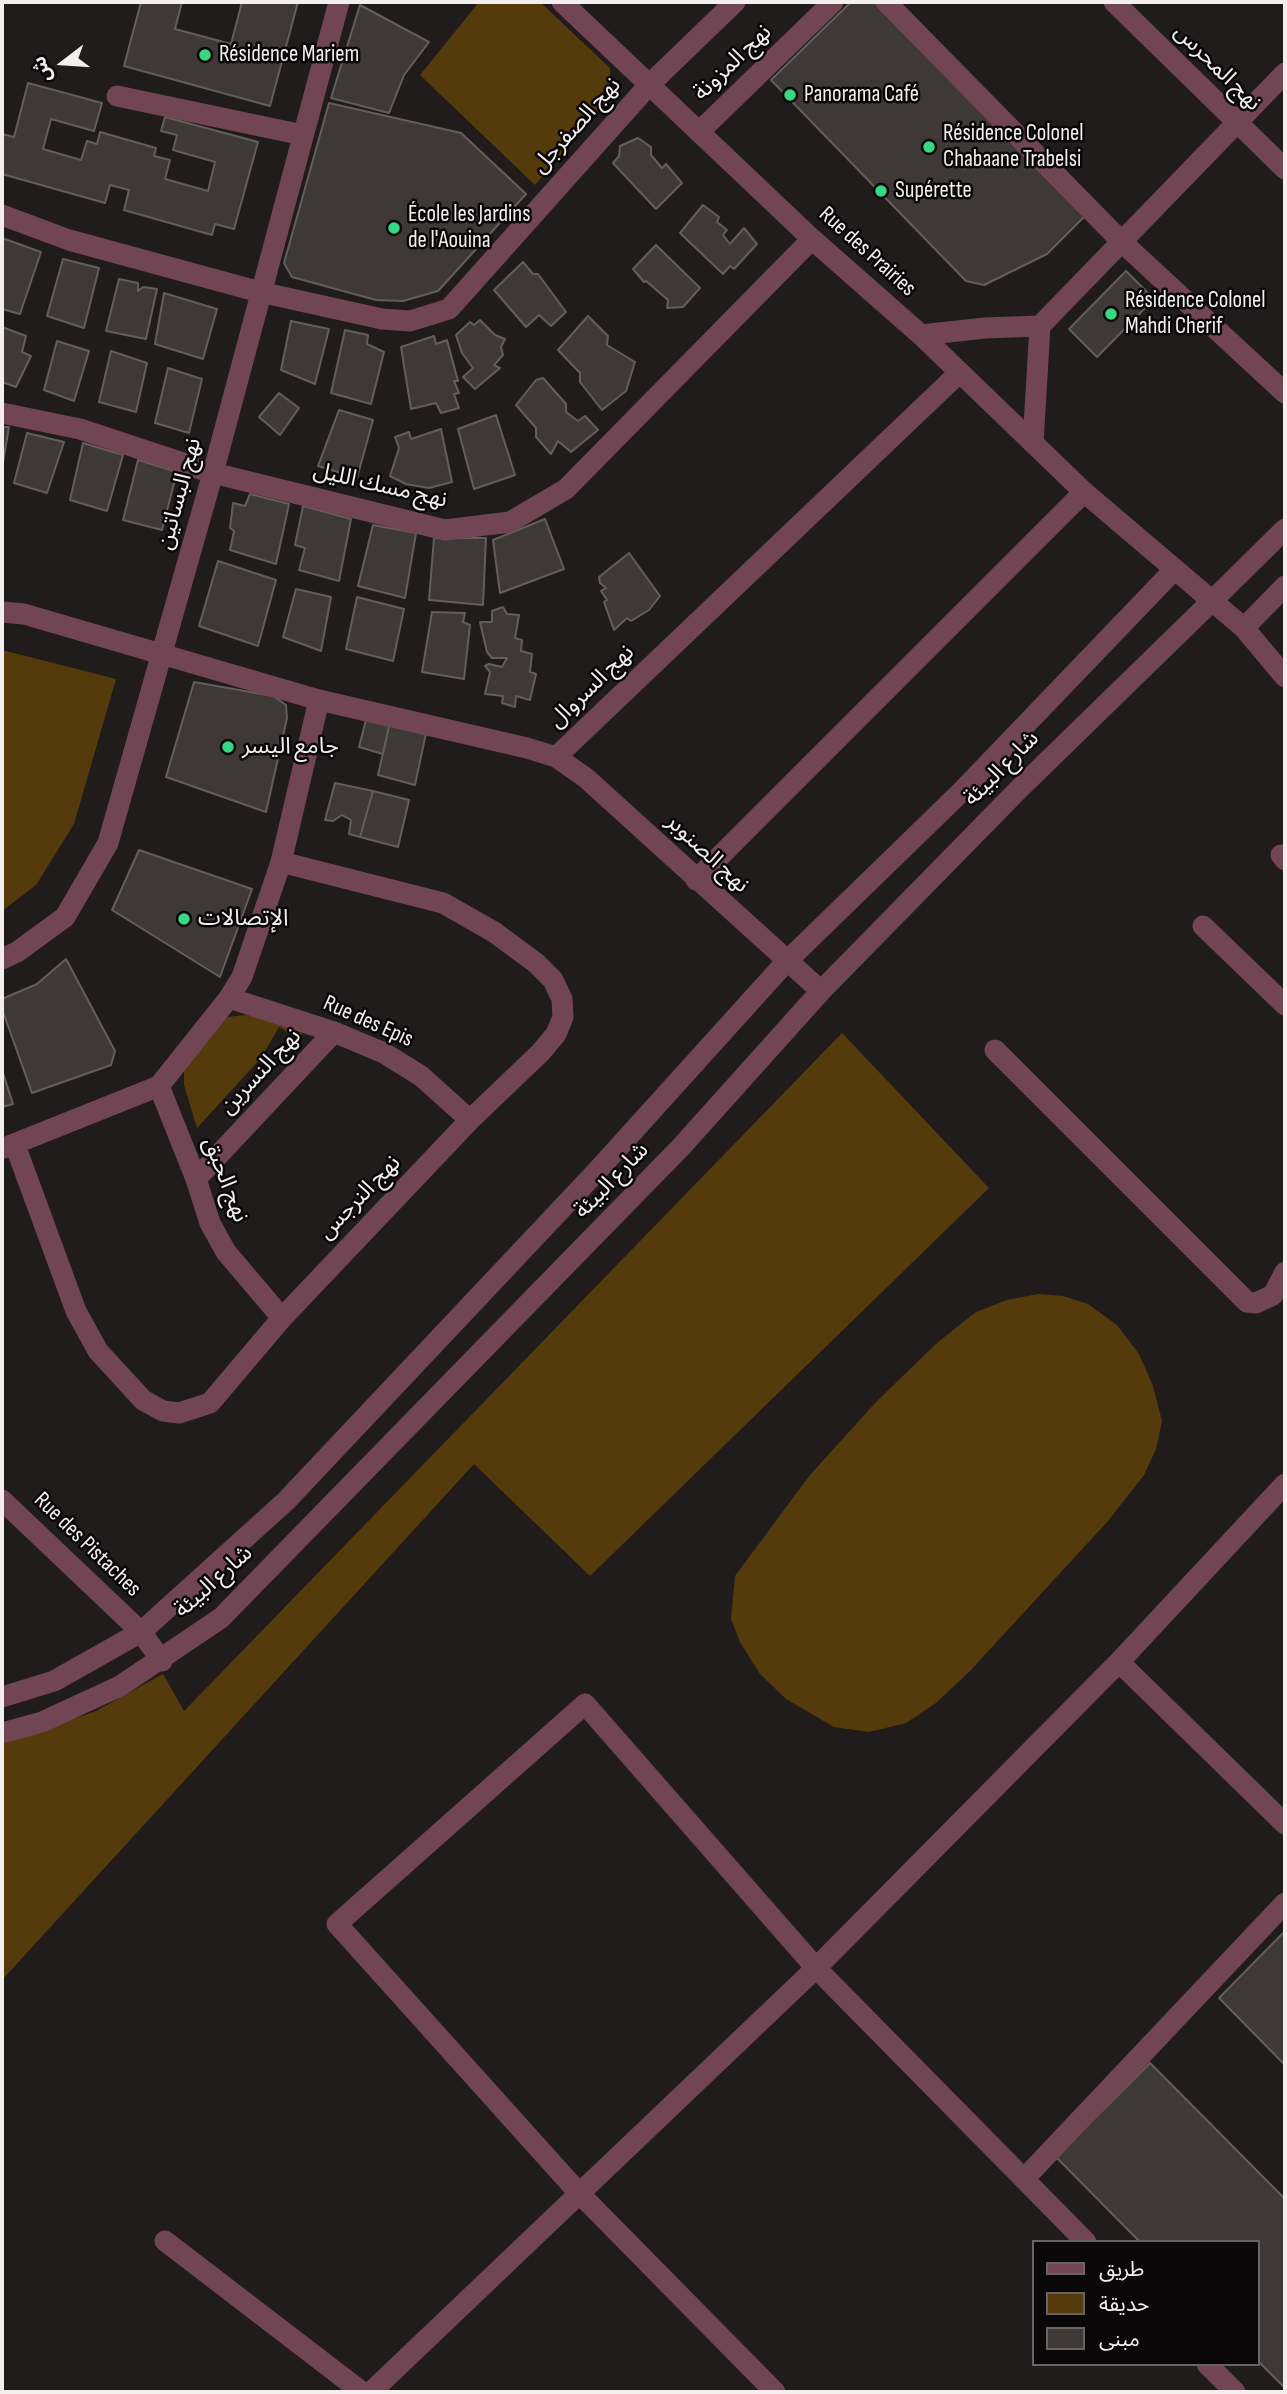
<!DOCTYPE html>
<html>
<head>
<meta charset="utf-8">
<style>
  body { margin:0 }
  #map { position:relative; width:1287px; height:2394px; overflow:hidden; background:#211c1c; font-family:"Sofia Sans Condensed","Noto Sans Arabic",sans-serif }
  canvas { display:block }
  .frame { position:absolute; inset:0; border:4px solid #f3efef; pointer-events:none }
  .legend { position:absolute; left:1032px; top:2240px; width:228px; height:126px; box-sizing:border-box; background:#090707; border:2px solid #676464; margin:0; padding:9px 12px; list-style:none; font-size:21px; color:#f3efef }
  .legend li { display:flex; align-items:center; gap:14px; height:35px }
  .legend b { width:35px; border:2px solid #676464 }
  .north { position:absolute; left:28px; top:28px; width:70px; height:70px; -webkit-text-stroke:5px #090707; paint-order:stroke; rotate:253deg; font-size:19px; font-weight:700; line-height:28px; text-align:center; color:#f3efef }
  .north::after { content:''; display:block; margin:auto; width:24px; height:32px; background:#f3efef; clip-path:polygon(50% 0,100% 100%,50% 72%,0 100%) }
</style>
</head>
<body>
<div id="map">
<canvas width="1287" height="2394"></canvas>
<div class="frame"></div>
<ul class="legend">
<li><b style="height:9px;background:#714553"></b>طريق</li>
<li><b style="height:19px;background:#553a0c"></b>حديقة</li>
<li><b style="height:19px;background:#3e3937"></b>مبنى</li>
</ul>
<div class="north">ش</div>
</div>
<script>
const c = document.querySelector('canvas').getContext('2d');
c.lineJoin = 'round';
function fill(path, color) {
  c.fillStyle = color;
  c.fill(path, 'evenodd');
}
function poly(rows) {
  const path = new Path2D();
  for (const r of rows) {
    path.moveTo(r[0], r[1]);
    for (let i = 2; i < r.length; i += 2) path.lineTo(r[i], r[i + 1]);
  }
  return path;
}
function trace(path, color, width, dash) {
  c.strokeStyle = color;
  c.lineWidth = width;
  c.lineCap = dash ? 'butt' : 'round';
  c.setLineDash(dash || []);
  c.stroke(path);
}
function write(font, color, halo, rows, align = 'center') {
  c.font = font + ' "Sofia Sans Condensed","Noto Sans Arabic",sans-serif';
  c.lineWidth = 5;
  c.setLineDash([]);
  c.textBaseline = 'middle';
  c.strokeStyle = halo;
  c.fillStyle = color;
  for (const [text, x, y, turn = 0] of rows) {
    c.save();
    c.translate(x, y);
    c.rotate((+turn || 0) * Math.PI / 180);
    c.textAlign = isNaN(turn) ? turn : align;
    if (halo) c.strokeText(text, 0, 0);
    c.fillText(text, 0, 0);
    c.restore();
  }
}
fill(poly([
  [479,2,540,2,610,68,610,97,535,185,420,75],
  [2,650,116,679,74,824,36,885,2,911],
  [245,1015,270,1017,288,1023,303,1034,299,1040,279,1027,261,1058,197,1128,184,1085,184,1069,227,1017],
  [842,1033,989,1188,590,1576,474,1464,2,1980,2,1744,96,1711,163,1674,184,1711],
  [1038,1294,1063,1296,1088,1304,1117,1325,1139,1354,1153,1386,1162,1421,1156,1449,1144,1475,1108,1521,970,1671,936,1703,906,1723,869,1732,834,1727,786,1699,760,1674,740,1642,731,1619,735,1576,810,1475,876,1402,938,1342,976,1312,1007,1300]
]), '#553a0c');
const building = poly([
  [141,2,182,2,175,29,231,44,242,2,298,2,270,106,124,66,141,2],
  [851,2,880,2,1087,214,1047,254,984,285,966,281,771,80,851,2],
  [360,5,429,42,404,75,389,113,331,98,360,5],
  [28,83,102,103,94,131,51,119,43,149,81,160,87,141,97,144,100,132,156,148,154,156,170,160,165,179,208,191,215,162,173,150,177,135,161,131,165,117,258,142,234,229,215,224,212,235,124,210,129,190,110,185,105,203,2,174,2,134,14,137,28,83],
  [329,103,461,133,526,194,438,291,403,301,376,300,292,277,284,263,329,103],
  [638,138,651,147,651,155,662,168,666,164,682,183,656,209,613,163,619,156,620,146,638,138],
  [703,205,719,217,717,222,727,230,723,235,730,244,744,228,757,244,734,269,730,266,723,274,680,233,703,205],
  [2,238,41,252,20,314,2,309,2,238],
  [656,245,700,288,683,307,667,308,668,300,646,281,644,282,633,269,656,245],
  [63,259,99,268,84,328,47,316,63,259],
  [523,262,533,274,538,274,566,312,551,326,539,315,526,327,494,290,523,262],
  [1126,271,1154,299,1097,357,1069,329,1126,271],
  [119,279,138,283,138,291,143,287,157,289,146,339,106,331,119,279],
  [164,293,217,309,203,359,155,344,164,293],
  [588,316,608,336,607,345,635,362,626,391,602,410,580,382,580,373,558,350,588,316],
  [480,320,495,335,505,339,501,347,503,355,494,365,500,368,475,389,463,377,473,368,462,353,456,335,470,322,474,325,480,320],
  [291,321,329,329,315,384,281,370,291,321],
  [2,327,26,336,22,352,31,356,16,387,2,382,2,327],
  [345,330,368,335,367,344,384,352,371,404,331,393,345,330],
  [434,336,436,344,447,340,458,381,454,381,459,393,454,394,459,408,441,413,436,403,411,409,401,347,434,336],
  [57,341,89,351,74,401,44,390,57,341],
  [111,351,147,363,136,412,99,402,111,351],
  [168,368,202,379,189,433,155,423,168,368],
  [543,378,566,404,566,412,578,421,585,416,598,430,571,452,558,441,551,454,536,437,536,428,516,405,536,380,543,378],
  [279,393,299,408,280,435,259,417,279,393],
  [339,410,373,420,357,478,318,466,339,410],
  [496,415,515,475,474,489,458,429,496,415],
  [2,427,9,427,2,468,2,427],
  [441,429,452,482,429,488,406,484,390,476,399,448,395,437,409,432,411,439,441,429],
  [27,433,64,442,47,493,14,483,27,433],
  [83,443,123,455,107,511,70,500,83,443],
  [138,460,177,472,162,530,123,520,138,460],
  [250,494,289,504,276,564,230,550,234,531,230,528,233,503,245,506,250,494],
  [303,506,351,519,339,581,299,570,305,548,295,545,303,506],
  [545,519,564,569,500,593,493,540,545,519],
  [373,525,416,533,405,598,358,586,373,525],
  [434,538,486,538,483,605,429,600,434,538],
  [629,553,660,596,649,610,631,621,627,618,614,630,604,602,607,600,601,591,606,588,600,583,599,577,629,553],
  [218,561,276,580,258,646,199,626,218,561],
  [296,589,331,597,321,651,283,637,296,589],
  [357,597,404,609,393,661,346,649,357,597],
  [503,607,507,614,519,615,515,638,522,640,521,651,532,654,530,672,536,674,530,700,516,696,515,707,502,703,503,696,485,694,490,672,485,666,489,664,502,667,507,658,492,658,487,652,480,622,492,622,492,611,503,607],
  [432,612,465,613,463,622,470,625,464,679,422,672,432,612],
  [194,682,273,696,286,705,287,718,266,812,166,777,194,682],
  [367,716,390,722,383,754,359,747,367,716],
  [390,722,426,733,415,785,378,775,390,722],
  [335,783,373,791,360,837,349,834,351,820,342,815,333,821,325,820,335,783],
  [373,791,409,800,398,847,360,837,373,791],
  [139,850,252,889,220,977,112,910,139,850],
  [66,959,115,1051,111,1065,32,1093,2,1009,2,999,37,984,66,959],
  [2,1070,13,1104,2,1107,2,1070],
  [1285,1931,1285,2065,1219,1998,1285,1931],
  [1150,2063,1285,2199,1285,2388,1257,2360,1257,2242,1140,2242,1056,2157,1150,2063]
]);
fill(building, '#3e3937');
trace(building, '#635e5c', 2);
trace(poly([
  [886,2,1123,243,1285,393],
  [1114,2,1285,169],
  [117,96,303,135],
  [699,132,833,2],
  [2,215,69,240,260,292,382,319,410,321,449,309,649,85,735,2],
  [921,335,985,328,1040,326],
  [2,413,80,429,213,473,445,530,510,522,566,489,812,239],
  [1033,443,1040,326,1285,73],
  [1213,600,1285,529],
  [2,612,24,614,319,700,527,748,556,757,958,374],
  [1244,628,1285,586],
  [556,757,586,778,821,991],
  [1281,855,1285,860],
  [696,880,1084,492],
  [1203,926,1285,1005],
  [2,959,17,952,65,917,108,843,213,473,339,2],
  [229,998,334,1032,384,1053,421,1076,470,1120],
  [995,1050,1247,1302,1256,1303,1273,1295,1285,1272],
  [159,1086,196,1179,210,1223,226,1252,282,1318],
  [15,1145,76,1311,98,1351,143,1400,163,1411,179,1413,210,1403,282,1318,470,1120,541,1052,556,1034,563,1017,562,999,553,980,536,963,494,932,443,903,281,862],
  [4,1148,159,1086,229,998,242,977,281,862,319,700],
  [196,1179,334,1032],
  [2,1500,141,1632,162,1661],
  [1119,1662,1285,1824],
  [1024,2179,1285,1903],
  [165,2241,362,2392],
  [1207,2364,1235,2392],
  [371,2392,816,1968,1119,1662,1285,1484],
  [775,2392,578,2192,337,1924,585,1704,816,1968,1086,2242]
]), '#714553', 21);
trace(poly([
  [562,2,812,239,921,335,1084,492,1244,628,1285,677],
  [2,1697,54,1681,141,1632,286,1501,598,1170,786,962,961,792,1174,570],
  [2,1733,42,1722,120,1686,221,1618,681,1147,821,991,1020,788,1213,600]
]), '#714553', 21);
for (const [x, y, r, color] of [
  [205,55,7,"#36d880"],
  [790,95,7,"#36d880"],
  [929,147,7,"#36d880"],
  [881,191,7,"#36d880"],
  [394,228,7,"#36d880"],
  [1111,314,7,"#36d880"],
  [228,747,7,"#36d880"],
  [184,919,7,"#36d880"]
]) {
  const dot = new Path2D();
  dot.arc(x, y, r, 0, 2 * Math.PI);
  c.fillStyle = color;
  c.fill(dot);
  trace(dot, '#090707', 2.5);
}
write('23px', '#f3efef', '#090707', [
  ["Résidence Mariem",219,55],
  ["Panorama Café",804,95],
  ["Résidence Colonel",943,134],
  ["Chabaane Trabelsi",943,160],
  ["Supérette",895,191],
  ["École les Jardins",408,215],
  ["de l'Aouina",408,241],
  ["Résidence Colonel",1125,301],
  ["Mahdi Cherif",1125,327],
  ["جامع اليسر",242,747],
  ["الإتصالات",198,919]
], 'left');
write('23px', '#f3efef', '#090707', [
  ["نهج المزونة",733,63,-44],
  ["نهج المحرس",1217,68,45],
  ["نهج الصفرجل",577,126,-48],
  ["Rue des Prairies",867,252,42],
  ["نهج مسك الليل",380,486,13],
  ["نهج البساتين",180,494,-75],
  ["نهج السروال",592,687,-44],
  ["شارع البيئة",1002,769,-45],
  ["نهج الصنوبر",707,854,43],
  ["Rue des Epis",368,1022,24],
  ["نهج النسرين",261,1072,-47],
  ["نهج الحبق",225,1180,69],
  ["شارع البيئة",612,1181,-46],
  ["نهج النرجس",360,1198,-46],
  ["Rue des Pistaches",87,1545,44],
  ["شارع البيئة",214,1582,-42]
]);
</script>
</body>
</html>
